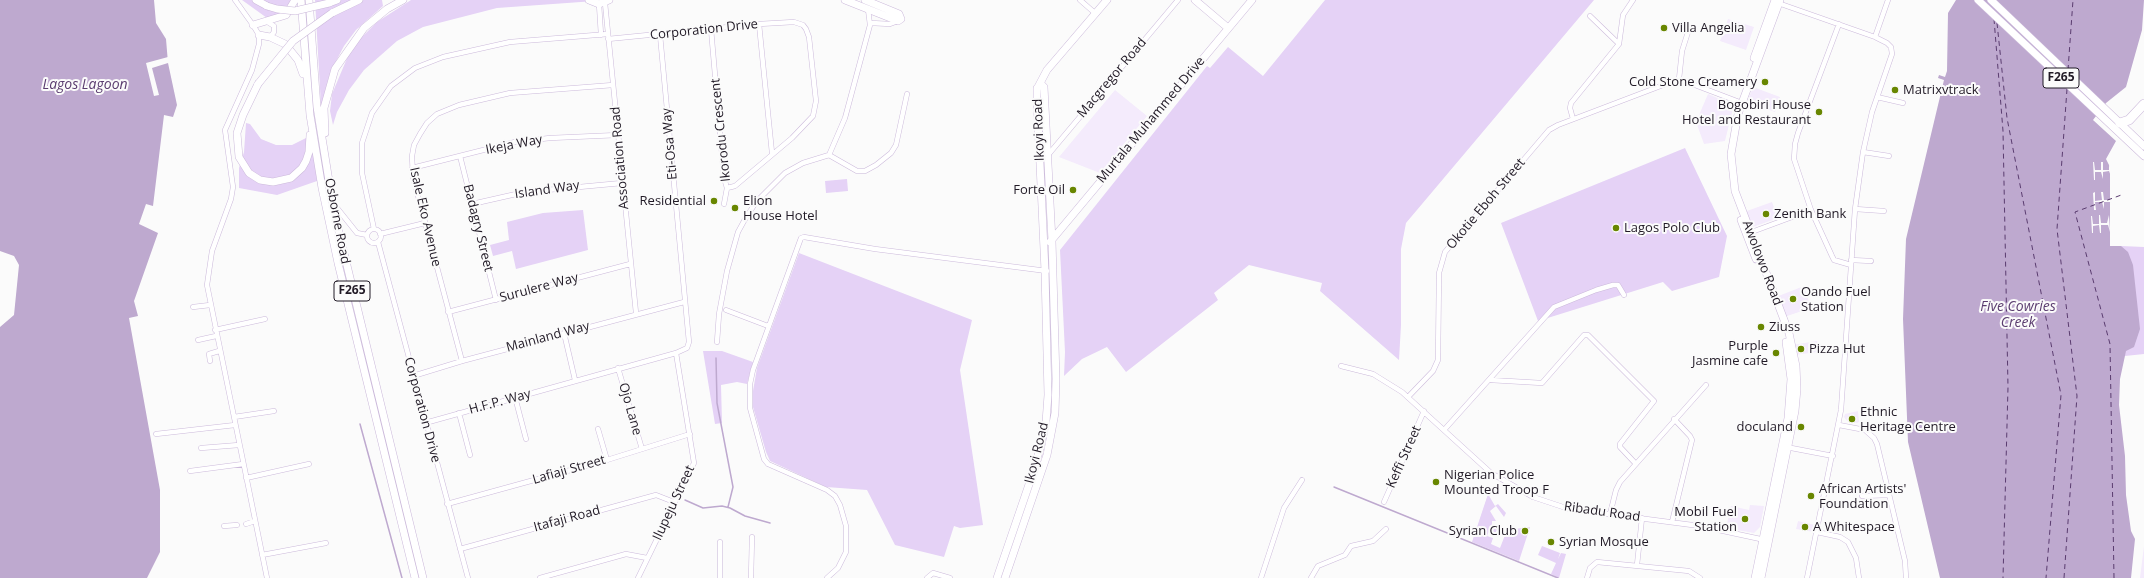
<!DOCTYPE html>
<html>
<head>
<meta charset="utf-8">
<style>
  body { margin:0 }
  canvas { display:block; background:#fbfbfb }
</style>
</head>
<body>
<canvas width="2144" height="578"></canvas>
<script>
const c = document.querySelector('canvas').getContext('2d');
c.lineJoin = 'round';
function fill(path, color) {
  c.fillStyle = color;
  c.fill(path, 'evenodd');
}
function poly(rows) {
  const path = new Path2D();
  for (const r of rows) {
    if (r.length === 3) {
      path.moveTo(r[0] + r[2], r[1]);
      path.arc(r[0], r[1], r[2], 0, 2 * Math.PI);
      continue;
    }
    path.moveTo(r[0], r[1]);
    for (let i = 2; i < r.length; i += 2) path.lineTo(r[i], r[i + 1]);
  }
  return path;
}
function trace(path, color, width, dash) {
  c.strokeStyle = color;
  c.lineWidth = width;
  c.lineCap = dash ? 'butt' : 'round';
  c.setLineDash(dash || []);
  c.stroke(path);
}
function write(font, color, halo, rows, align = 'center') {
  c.font = font + ' "Open Sans",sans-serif';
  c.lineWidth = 4;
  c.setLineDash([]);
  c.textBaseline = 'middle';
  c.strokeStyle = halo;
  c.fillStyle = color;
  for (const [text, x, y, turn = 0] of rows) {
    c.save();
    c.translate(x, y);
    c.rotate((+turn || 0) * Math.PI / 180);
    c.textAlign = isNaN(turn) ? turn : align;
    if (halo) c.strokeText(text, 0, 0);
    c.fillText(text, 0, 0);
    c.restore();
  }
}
fill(poly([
  [1728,19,1754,27,1746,50,1720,41],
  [1753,87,1780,97,1775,112,1747,102],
  [1115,90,1147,116,1100,173,1059,157],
  [1708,94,1734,105,1725,141,1704,144,1696,122],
  [1772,202,1778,218,1753,227,1749,226,1744,212],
  [1804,286,1811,308,1784,317,1776,297],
  [1817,341,1817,352,1794,355,1792,345],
  [1858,411,1859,422,1857,423,1847,421,1844,417,1845,414],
  [1750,505,1764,506,1760,527,1754,533,1726,528,1731,506,1749,510],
  [1798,521,1815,525,1814,532,1796,529],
  [2144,546,2144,578,2140,578]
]), '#f4ebfc');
fill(poly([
  [242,0,295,0,293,10,267,18],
  [315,0,382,0,383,6,356,30,344,46,333,67,321,106],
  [411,0,609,0,497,8,423,27,397,41,364,70,349,90,337,112,333,125,330,111,332,94,348,56,357,42,377,22],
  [1325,0,1594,0,1406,223,1401,249,1401,325,1399,360,1320,291,1322,283,1249,265,1214,293,1218,300,1126,372,1107,347,1082,359,1064,376,1065,352,1060,250,1207,66,1210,68,1228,47,1263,76],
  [246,123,250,124,261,139,276,145,292,145,306,138,315,155,317,181,277,195,239,188,239,168,244,152],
  [1685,148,1727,236,1719,277,1672,291,1663,282,1538,321,1501,223],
  [847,179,848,191,826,193,825,181],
  [583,210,588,250,516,269,512,251,493,256,490,245,509,240,507,222,543,213],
  [2121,246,2144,247,2144,354,2125,356],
  [799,253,972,320,960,370,983,525,960,528,954,526,944,557,895,545,867,490,826,487,770,461,766,452,753,407,753,391,757,368],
  [703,351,722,351,753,362,747,384,737,382,721,385,722,423,715,424],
  [1488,494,1495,506,1498,504,1506,513,1504,517,1496,506,1490,511,1496,521,1492,521,1492,527,1498,527,1495,534,1489,531,1487,536,1493,538,1491,544,1500,548,1507,530,1530,527,1519,561,1472,542],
  [1542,546,1560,553,1558,559,1561,553,1566,554,1559,578,1551,574,1556,563,1538,555]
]), '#e5d2f6');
fill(poly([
  [0,0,154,0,156,23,166,39,168,63,177,105,173,117,164,115,153,206,146,204,139,224,158,233,134,301,138,316,129,318,160,490,160,552,147,578,0,578,0,327,14,315,19,265,14,256,0,251],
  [1956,0,2144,0,2142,30,2126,87,2106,103,2093,120,2116,141,2106,159,2110,167,2110,246,2121,246,2128,252,2133,265,2140,329,2134,347,2126,351,2120,379,2119,405,2125,456,2126,495,2131,531,2135,539,2131,578,1940,578,1908,442,1903,319,1906,239,1944,80,1938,78,1939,75,1945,77,1947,71,1948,13]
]), '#bea9cf');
fill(poly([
  [168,57,168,63,152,68,159,95,154,96,146,63],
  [2109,161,2112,179,2109,171,2103,172,2103,179,2101,172,2095,172,2095,180,2094,180,2093,162,2094,162,2095,170,2101,170,2101,162,2103,162,2103,170,2109,170],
  [2095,192,2095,201,2102,200,2101,192,2103,192,2104,200,2110,200,2110,192,2111,192,2112,209,2110,202,2104,202,2104,209,2102,202,2095,202,2096,210,2094,210,2093,193],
  [2099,215,2100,215,2101,223,2107,223,2109,215,2110,232,2108,225,2101,225,2101,233,2100,233,2099,225,2093,226,2093,233,2092,233,2091,216,2092,216,2093,224,2099,224]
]), '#fbfbfb');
trace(poly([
  [716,358,717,403,733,487,728,507],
  [360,424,402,578],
  [1334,487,1558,578],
  [685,500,703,508,722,506,730,508,745,516,770,523]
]), '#bea9cf', 1.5);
trace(poly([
  [1994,19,2003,131,2008,387,2003,578],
  [1997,23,2007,118,2061,395,2046,578],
  [2068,70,2073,0],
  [2064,578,2077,396,2057,229,2067,89],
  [2114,578,2110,344,2075,212,2124,194]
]), '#5a3c6f', 1, [5, 4]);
const street = poly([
  [235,0,253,25,259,35,259,44,252,70,225,130,233,187,231,199,212,251,207,285,267,578],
  [1080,0,1096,14],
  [605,3,636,313],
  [1778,3,1875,37,1887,43,1891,47,1892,54,1872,112,1863,152,1855,209,1841,410,1807,578],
  [599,4,601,35],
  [1590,16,1619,44],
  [266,21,274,26,274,32,270,37],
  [871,23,890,24,898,21],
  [759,24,772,153],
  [1839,24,1798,133,1795,144,1794,159,1811,210,1832,256,1834,260,1851,265],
  [1875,37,1888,0],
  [608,39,759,24,794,22,803,25,806,29,809,37,816,101,813,116,792,138,735,186,727,188,724,178,711,29],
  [1679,79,1682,51,1688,32,1683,25],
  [1877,97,1903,103],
  [1573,119,1570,108,1571,103,1619,44,1623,15,1633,0],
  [1863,152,1889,156],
  [829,155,845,118,870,25,868,9],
  [829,155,857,171,865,171,876,165,891,153,896,145,907,94],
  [1048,155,1178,0],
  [460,156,496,300],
  [412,168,515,142,550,138,618,135],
  [333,203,357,233,367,235],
  [472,204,525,192,622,183],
  [724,204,727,188],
  [1855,209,1884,211],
  [374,229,362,173,362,143,372,113,391,86,415,68,443,57,510,42,608,34],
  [374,236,7],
  [1749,233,1811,210],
  [380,234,425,223],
  [378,242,468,578],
  [1851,260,1871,261],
  [193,307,210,305],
  [726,310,768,326],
  [448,312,630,264],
  [215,330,265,319],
  [564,333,575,380],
  [198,340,216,336],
  [717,342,719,314,727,271,738,232,744,221,756,202,785,173,803,163,829,155],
  [210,361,209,354,219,351],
  [462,361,413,177,412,156,414,145,420,134,427,123,437,114,459,105,510,93,613,85],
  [1341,366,1373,374,1402,392,1491,473,1533,497,1569,509,1700,526,1765,540],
  [618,368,642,449],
  [413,376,462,361,684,302],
  [1490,380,1542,383,1584,335,1588,335,1654,401,1620,444,1620,447,1636,464],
  [515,397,526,439],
  [1408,397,1433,371,1438,360,1439,273,1445,252,1549,130,1558,125,1679,79,1742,103],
  [459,413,470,455],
  [234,417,274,411],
  [425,423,676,353,687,348,689,342,660,35],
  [1839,425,1865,430,1874,438,1877,444,1905,561,1906,578],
  [598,429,607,460],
  [1444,430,1554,307,1596,290,1613,285,1618,285,1624,295],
  [156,434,235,425],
  [1786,447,1833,456],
  [201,448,239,445],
  [190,471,243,464],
  [246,478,309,464],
  [1862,496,1888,495],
  [1384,502,1424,411],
  [447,504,607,460,690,434],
  [1610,514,1616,490,1620,482,1706,385],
  [1672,522,1692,440,1690,436,1674,419],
  [246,524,255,521],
  [224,526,237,525],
  [1817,532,1840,537,1848,542,1856,558,1859,578],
  [720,542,720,578],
  [460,549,656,495,674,502],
  [262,555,326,543],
  [1637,565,1642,518],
  [540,578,626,554,647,558],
  [638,578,694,463,676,353],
  [751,578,752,537],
  [827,578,838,568,846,552,846,526,840,505,835,496,827,490,768,464,764,459,750,408,750,384,753,370,801,238,804,237,875,249,1047,271],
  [927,578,933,573,950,578],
  [1261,578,1284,508,1302,480],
  [1311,578,1318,566,1345,555,1351,546,1373,541,1386,529],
  [1587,578,1590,568,1597,562,1689,571,1700,578]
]);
const secondary = poly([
  [589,0,599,4,609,0],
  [845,0,898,21,901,19,899,14,865,0],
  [1195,0,1228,28],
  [1754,58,1775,0],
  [1038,87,1047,70,1107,0],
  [1741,220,1756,259],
  [1050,242,1252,0],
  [997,578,1036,464,1046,422,1048,395,1045,271,1037,100,1037,88,1041,84,1044,87,1052,241,1056,379,1055,413,1047,455,1005,578],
  [1755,578,1788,418,1791,379,1786,342],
  [1761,578,1795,411,1797,389,1796,366,1789,333,1735,191,1731,154,1738,114,1780,0]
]);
const primary = poly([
  [256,0,267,6],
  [301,0,310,115,322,188,338,263,415,578],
  [309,0,317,107,334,212,423,578],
  [1978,0,2144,156],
  [1991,0,2144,146],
  [329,3,337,0],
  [332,13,359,0],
  [253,25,286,15,295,0],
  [259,35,270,37,285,44,298,60,303,74],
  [258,84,243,115,237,133,239,157,249,173,260,180,273,182,291,178,302,168,306,161,309,152,310,135],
  [325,133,324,108,335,69,364,28,387,9,403,0]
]);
const highway = poly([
  [2120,123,2129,120,2144,104]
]);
trace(street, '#ccbadb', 5.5);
trace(secondary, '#ccbadb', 8);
trace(primary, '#ccbadb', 8);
trace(highway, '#ccbadb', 10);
trace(street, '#fff', 4.5);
trace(secondary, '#fff', 7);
trace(primary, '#fff', 7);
trace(highway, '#fff', 9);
const primaryBridge = poly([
  [267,6,277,9,295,11,329,3],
  [258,84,293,41,332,13]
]);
trace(primaryBridge, '#ccbadb', 8, []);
trace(primaryBridge, '#fff', 7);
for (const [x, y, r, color] of [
  [1664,28,4,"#688600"],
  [1765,82,4,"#688600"],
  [1895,90,4,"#688600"],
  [1819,112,4,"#688600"],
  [1073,190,4,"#688600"],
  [714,201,4,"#688600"],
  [735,208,4,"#688600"],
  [1766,214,4,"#688600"],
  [1616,228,4,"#688600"],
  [1793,299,4,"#688600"],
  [1761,327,4,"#688600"],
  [1801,349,4,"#688600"],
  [1776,353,4,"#688600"],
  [1852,419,4,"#688600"],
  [1801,427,4,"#688600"],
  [1436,482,4,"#688600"],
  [1811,496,4,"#688600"],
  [1745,519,4,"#688600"],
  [1805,527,4,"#688600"],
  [1525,531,4,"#688600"],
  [1551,542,4,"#688600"]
]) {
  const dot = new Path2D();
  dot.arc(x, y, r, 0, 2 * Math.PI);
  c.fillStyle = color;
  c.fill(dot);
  trace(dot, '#fbfbfb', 1.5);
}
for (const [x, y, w] of [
  [2061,78,36],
  [352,291,36]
]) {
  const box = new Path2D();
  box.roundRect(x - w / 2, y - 10, w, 20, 3);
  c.fillStyle = '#fbfbfb';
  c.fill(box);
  trace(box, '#211a26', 1);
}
write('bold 12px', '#211a26', null, [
  ["F265",2061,78],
  ["F265",352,291]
]);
write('13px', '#211a26', '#fbfbfb', [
  ["Villa Angelia",1672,28],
  ["Cold Stone Creamery",1757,82,"right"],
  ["Matrixvtrack",1903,90],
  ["Bogobiri House",1811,105,"right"],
  ["Hotel and Restaurant",1811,120,"right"],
  ["Forte Oil",1065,190,"right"],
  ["Residential",706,201,"right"],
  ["Elion",743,201],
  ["House Hotel",743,216],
  ["Zenith Bank",1774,214],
  ["Lagos Polo Club",1624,228],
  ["Oando Fuel",1801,292],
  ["Station",1801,307],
  ["Ziuss",1769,327],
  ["Purple",1768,346,"right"],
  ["Jasmine cafe",1768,361,"right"],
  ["Pizza Hut",1809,349],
  ["Ethnic",1860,412],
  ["Heritage Centre",1860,427],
  ["doculand",1793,427,"right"],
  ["Nigerian Police",1444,475],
  ["Mounted Troop F",1444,490],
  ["African Artists'",1819,489],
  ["Foundation",1819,504],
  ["Mobil Fuel",1737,512,"right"],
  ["Station",1737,527,"right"],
  ["A Whitespace",1813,527],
  ["Syrian Club",1517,531,"right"],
  ["Syrian Mosque",1559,542]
], 'left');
write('13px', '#211a26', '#fbfbfb', [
  ["Corporation Drive",704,30,-6],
  ["Macgregor Road",1112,78,-50],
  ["Murtala Muhammed Drive",1151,120,-50],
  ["Ikorodu Crescent",721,130,-96],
  ["Ikoyi Road",1039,130,-92],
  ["Eti-Osa Way",670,144,-95],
  ["Ikeja Way",514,145,-11],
  ["Association Road",620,158,-95],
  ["Island Way",547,190,-8],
  ["Okotie Eboh Street",1486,204,-50],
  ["Isale Eko Avenue",425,217,77],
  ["Osborne Road",337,221,79],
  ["Badagry Street",478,228,76],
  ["Awolowo Road",1762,263,69],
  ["Surulere Way",539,288,-15],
  ["Mainland Way",548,337,-15],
  ["H.F.P. Way",500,402,-15],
  ["Ojo Lane",630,409,74],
  ["Corporation Drive",422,410,75],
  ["Ikoyi Road",1037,453,-76],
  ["Keffi Street",1404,457,-66],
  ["Lafiaji Street",569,470,-16],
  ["Ilupeju Street",674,503,-65],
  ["Ribadu Road",1602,512,8],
  ["Itafaji Road",567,519,-15]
]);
write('italic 14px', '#5a3c6f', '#fbfbfb', [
  ["Lagos Lagoon",85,85],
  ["Five Cowries",2018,307],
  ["Creek",2018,323]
]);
</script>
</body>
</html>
